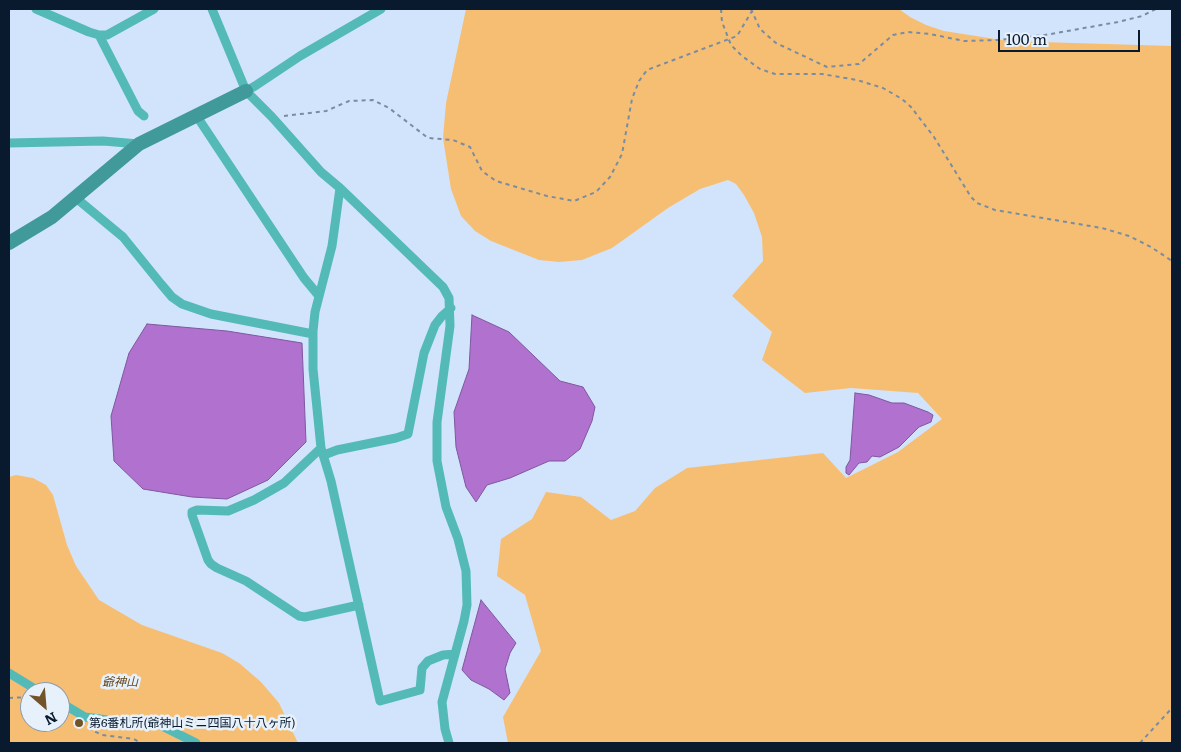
<!DOCTYPE html>
<html>
<head>
<meta charset="utf-8">
<style>
  body { margin:0 }
  #map { position:relative; width:1181px; height:752px; overflow:hidden; background:#d2e4fb; font-family:Literata,serif }
  canvas { display:block }
  .frame { position:absolute; inset:0; border:10px solid #091a2e; pointer-events:none }
  .north { position:absolute; left:20px; top:682px; width:50px; height:50px; box-sizing:border-box; background:#e7f1fc; border:1px solid #8e9baa; border-radius:50%; rotate:153deg; font-size:14px; font-weight:700; line-height:20px; text-align:center; color:#091a2e }
  .north::after { content:''; display:block; margin:auto; width:18px; height:22px; background:#735429; clip-path:polygon(50% 0,100% 100%,50% 72%,0 100%) }
  .scale { position:absolute; left:998px; top:30px; width:142px; height:22px; box-sizing:border-box; border:2px solid #091a2e; border-top:0; padding-left:6px; font-size:15px; line-height:18px; white-space:nowrap; color:#091a2e; -webkit-text-stroke:4px #e7f1fc; paint-order:stroke }
</style>
</head>
<body>
<div id="map">
<canvas width="1181" height="752"></canvas>
<div class="frame"></div>
<div class="north">N</div>
<div class="scale">100 m</div>
</div>
<script>
const c = document.querySelector('canvas').getContext('2d');
c.lineJoin = 'round';
function fill(path, color) {
  c.fillStyle = color;
  c.fill(path, 'evenodd');
}
function poly(rows) {
  const path = new Path2D();
  for (const r of rows) {
    path.moveTo(r[0], r[1]);
    for (let i = 2; i < r.length; i += 2) path.lineTo(r[i], r[i + 1]);
  }
  return path;
}
function trace(path, color, width, dash) {
  c.strokeStyle = color;
  c.lineWidth = width;
  c.lineCap = dash ? 'butt' : 'round';
  c.setLineDash(dash || []);
  c.stroke(path);
}
function write(font, color, halo, rows, align = 'center') {
  c.font = font + ' Literata,"Noto Sans JP",serif';
  c.lineWidth = 5;
  c.setLineDash([]);
  c.textBaseline = 'middle';
  c.strokeStyle = halo;
  c.fillStyle = color;
  for (const [text, x, y, turn = 0] of rows) {
    c.save();
    c.translate(x, y);
    c.rotate((+turn || 0) * Math.PI / 180);
    c.textAlign = isNaN(turn) ? turn : align;
    if (halo) c.strokeText(text, 0, 0);
    c.fillText(text, 0, 0);
    c.restore();
  }
}
fill(poly([
  [466,9,899,9,910,17,926,25,944,31,1008,41,1172,46,1172,743,508,743,503,717,541,651,525,595,497,576,501,539,532,519,546,492,581,497,611,520,635,511,655,488,687,468,823,453,846,478,898,452,942,419,918,393,851,388,805,393,762,360,772,332,732,296,763,261,762,237,754,213,744,195,736,184,728,180,700,189,668,208,612,248,582,260,559,262,539,260,491,241,475,231,461,216,451,189,443,138,446,103],
  [16,475,33,478,46,485,53,495,67,545,76,566,99,600,142,625,222,653,239,663,261,682,279,703,298,743,9,743,9,477],
  [30,692,60,692,60,722,30,722]
]), '#f6be73');
const water = poly([
  [472,315,509,332,560,381,583,387,595,407,592,421,580,449,565,461,549,461,510,478,487,485,476,502,466,487,456,447,454,412,469,369,472,315],
  [147,324,227,331,302,343,306,442,268,480,227,499,192,497,143,489,114,461,111,416,129,353,147,324],
  [855,393,869,395,892,403,904,403,928,412,933,415,931,422,919,427,899,447,880,457,872,456,867,462,859,463,849,475,846,473,846,467,850,460,855,393],
  [481,600,516,643,510,653,505,669,510,693,504,700,489,689,471,680,462,670,481,600]
]);
fill(water, '#b071cf');
trace(water, '#7e579f', 1);
trace(poly([
  [721,9,722,22,731,45,742,56,760,69,775,74,822,74,857,80,883,88,902,99,911,107,934,137,971,197,977,203,995,210,1102,228,1129,236,1151,247,1172,261],
  [751,9,760,29,776,43,827,67,859,64,893,35,908,32,930,34,964,41,998,40,1045,35,1118,22,1142,16,1156,9],
  [284,116,326,111,349,101,373,100,389,108,428,138,453,140,470,147,482,171,496,181,547,196,574,201,596,192,610,177,622,154,632,99,639,81,647,70,737,36,752,11],
  [9,698,30,697],
  [88,728,102,735,134,739,141,743],
  [1140,743,1172,708]
]), '#7a8ca1', 2, [4, 4]);
trace(poly([
  [36,9,89,32,99,35,107,35,154,9],
  [212,9,246,91,272,117,321,172,340,188,443,287,449,298,450,326,437,422,437,461,446,507,458,539,466,571,467,605,464,621,442,702,445,729,449,743],
  [99,35,138,111,144,116],
  [246,91,255,86,300,56,381,9],
  [196,115,304,278,319,296],
  [9,143,103,141,139,144],
  [340,188,332,246,315,312,313,331,313,369,321,448,331,481,380,701,420,690,422,668,428,661,443,655,455,654],
  [76,198,123,237,161,284,172,297,182,304,211,314,313,334],
  [321,448,284,483,254,500,228,511,197,510,192,512,192,515,208,560,211,564,217,568,246,581,299,616,305,617,359,605],
  [324,455,337,450,396,438,408,434,424,353,435,325,442,316,451,308],
  [9,673,40,692],
  [60,702,85,717,122,722,158,724,196,743]
]), '#54bab8', 9);
trace(poly([
  [9,243,52,217,139,144,246,91]
]), '#3f9a99', 14);
for (const [x, y, r, color] of [
  [79,723,5,"#735429"]
]) {
  const dot = new Path2D();
  dot.arc(x, y, r, 0, 2 * Math.PI);
  c.fillStyle = color;
  c.fill(dot);
  trace(dot, '#e7f1fc', 2);
}
write('italic 12px', '#66481c', '#e7f1fc', [
  ["爺神山",120,682]
]);
write('12px', '#091a2e', '#e7f1fc', [
  ["第6番札所(爺神山ミニ四国八十八ヶ所)",89,723]
], 'left');
</script>
</body>
</html>
